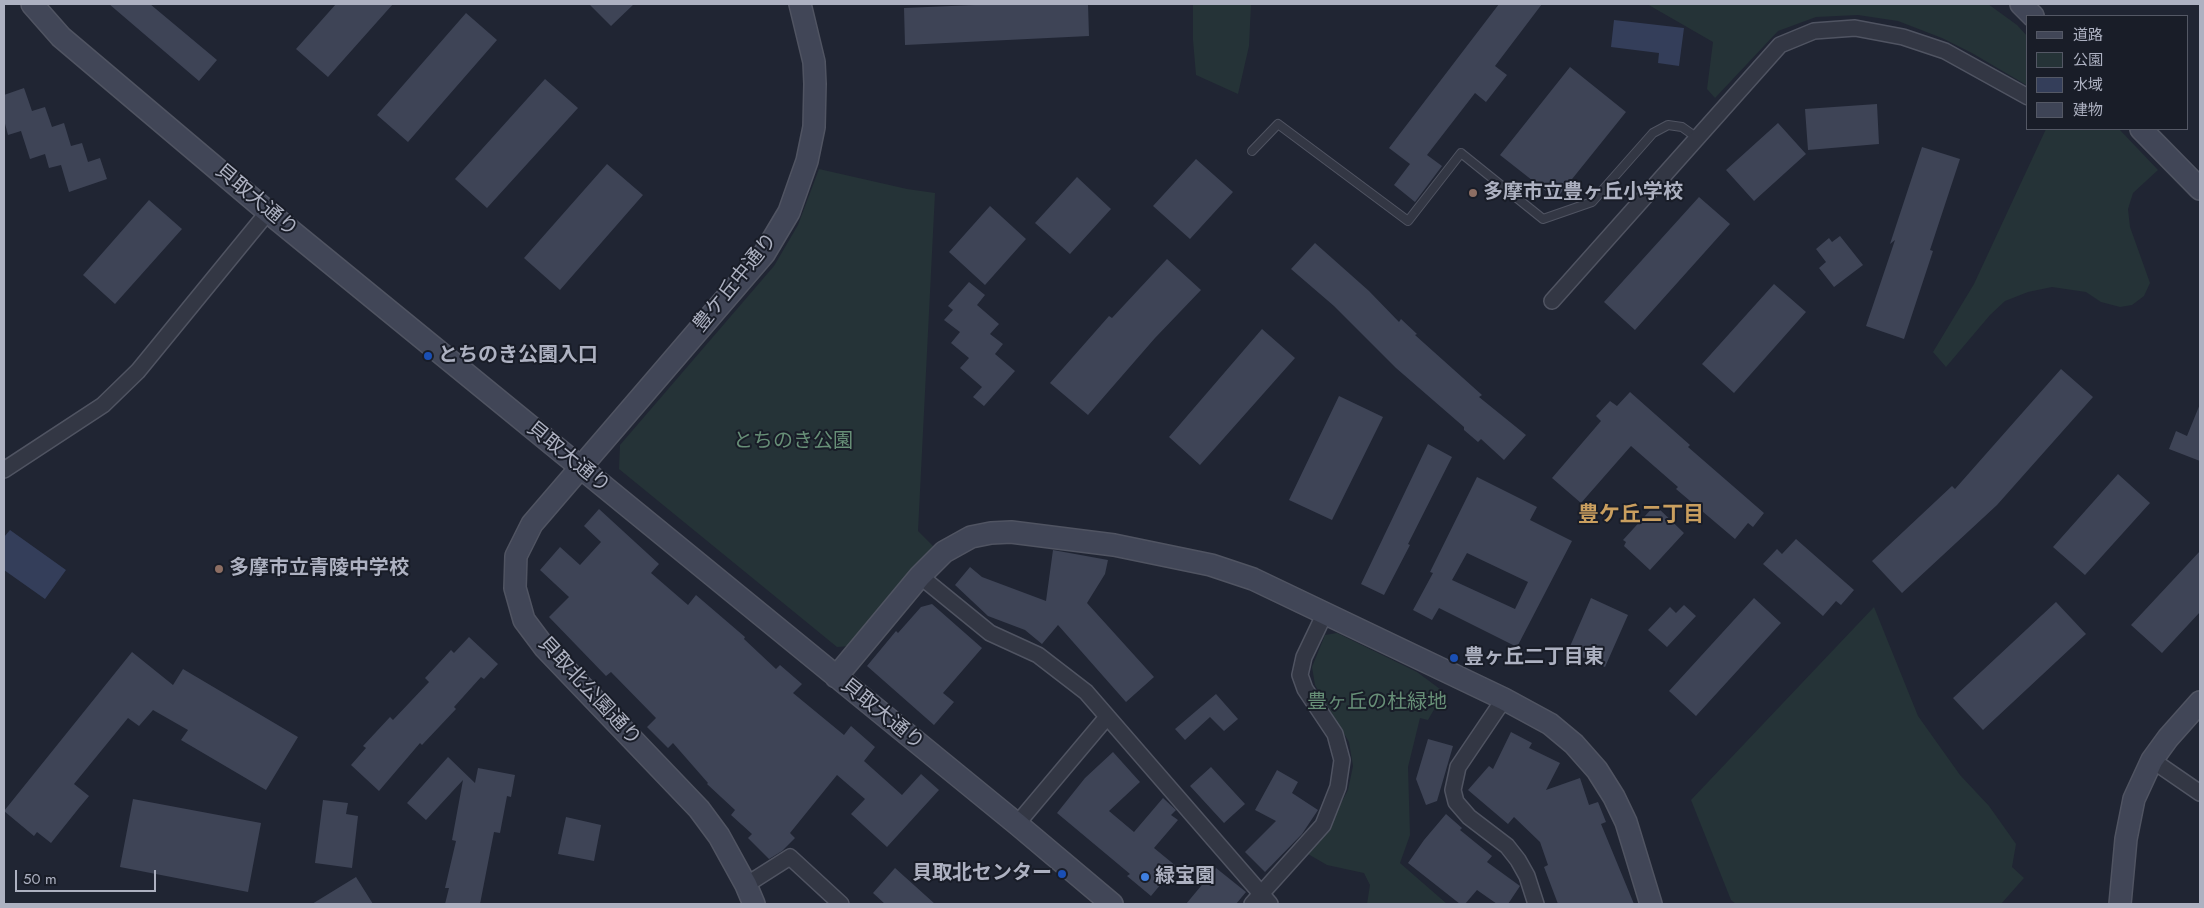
<!DOCTYPE html>
<html>
<head>
<meta charset="utf-8">
<style>
  body { margin:0 }
  #map { position:relative; width:2204px; height:908px; overflow:hidden; background:#202533; font-family:Jost,"Noto Sans JP",sans-serif }
  canvas { display:block }
  .frame { position:absolute; inset:0; border:5px solid #adb1c1; pointer-events:none }
  .legend { position:absolute; left:2026px; top:15px; width:162px; height:115px; box-sizing:border-box; background:#191d28; border:1px solid #545865; margin:0; padding:6px 9px; list-style:none; font-size:15px; color:#adb1c1 }
  .legend li { display:flex; align-items:center; gap:10px; height:25px }
  .legend b { width:25px; border:1px solid #545865 }
  .scale { position:absolute; left:15px; top:870px; width:141px; height:22px; box-sizing:border-box; border:2px solid #adb1c1; border-top:0; padding-left:6px; font-size:15px; line-height:18px; white-space:nowrap; color:#adb1c1; -webkit-text-stroke:4px #191d28; paint-order:stroke }
</style>
</head>
<body>
<div id="map">
<canvas width="2204" height="908"></canvas>
<div class="frame"></div>
<ul class="legend">
<li><b style="height:6px;background:#414657"></b>道路</li>
<li><b style="height:14px;background:#253337"></b>公園</li>
<li><b style="height:14px;background:#343e5a"></b>水域</li>
<li><b style="height:14px;background:#3e4456"></b>建物</li>
</ul>
<div class="scale">50 m</div>
</div>
<script>
const c = document.querySelector('canvas').getContext('2d');
c.lineJoin = 'round';
function fill(path, color) {
  c.fillStyle = color;
  c.fill(path, 'evenodd');
}
function poly(rows) {
  const path = new Path2D();
  for (const r of rows) {
    path.moveTo(r[0], r[1]);
    for (let i = 2; i < r.length; i += 2) path.lineTo(r[i], r[i + 1]);
  }
  return path;
}
function trace(path, color, width, dash) {
  c.strokeStyle = color;
  c.lineWidth = width;
  c.lineCap = dash ? 'butt' : 'round';
  c.setLineDash(dash || []);
  c.stroke(path);
}
function write(font, color, halo, rows, align = 'center') {
  c.font = font + ' Jost,"Noto Sans JP",sans-serif';
  c.lineWidth = 4;
  c.setLineDash([]);
  c.textBaseline = 'middle';
  c.strokeStyle = halo;
  c.fillStyle = color;
  for (const [text, x, y, turn = 0] of rows) {
    c.save();
    c.translate(x, y);
    c.rotate((+turn || 0) * Math.PI / 180);
    c.textAlign = isNaN(turn) ? turn : align;
    if (halo) c.strokeText(text, 0, 0);
    c.fillText(text, 0, 0);
    c.restore();
  }
}
fill(poly([
  [1193,4,1251,4,1249,46,1238,94,1196,75,1193,40],
  [1647,4,1988,4,2017,25,2028,37,2028,86,1972,53,1942,38,1898,21,1858,15,1816,17,1778,31,1715,98,1707,89,1713,42],
  [2046,129,2119,129,2158,170,2133,193,2128,209,2130,227,2150,283,2144,296,2132,305,2120,307,2101,302,2086,292,2052,287,2028,292,2005,301,1990,315,1946,367,1933,352,1974,284],
  [819,169,907,189,935,193,918,531,934,547,851,646,837,647,619,469,620,445,774,266,798,225],
  [1874,607,1918,716,1960,775,1989,806,2016,844,2012,867,2024,878,2001,904,1736,904,1731,900,1691,800],
  [1337,633,1417,672,1444,692,1428,720,1420,718,1408,767,1410,835,1400,863,1447,904,1367,904,1370,885,1364,873,1327,865,1308,854,1324,835,1348,790,1353,766,1349,742,1315,685,1312,667,1325,635]
]), '#253337');
fill(poly([
  [1614,20,1684,28,1679,66,1658,63,1659,53,1611,47],
  [10,530,66,570,45,599,4,570,4,537]
]), '#343e5a');
fill(poly([
  [109,4,150,4,217,60,199,81],
  [336,4,393,4,328,77,296,49],
  [589,4,634,4,611,26],
  [998,4,1088,4,1089,36,905,45,904,8],
  [1499,4,1542,4,1495,66,1507,75,1486,102,1475,93,1427,155,1442,166,1415,202,1394,185,1410,164,1389,148],
  [466,13,497,40,408,142,377,115],
  [1570,67,1626,112,1556,199,1500,155],
  [545,79,578,108,487,208,455,179],
  [24,88,32,111,45,107,52,127,64,123,71,146,82,143,88,162,100,158,107,179,69,192,61,165,49,168,45,154,30,159,21,131,8,135,4,120,4,95],
  [1877,104,1879,144,1808,150,1805,109],
  [1778,123,1806,154,1754,201,1726,170],
  [1922,147,1960,159,1930,250,1933,251,1904,339,1866,326,1895,240,1890,244],
  [1196,159,1233,192,1190,239,1153,206],
  [607,164,643,195,560,290,524,258],
  [1077,177,1111,209,1070,254,1035,223],
  [1699,197,1730,224,1635,330,1604,302],
  [149,200,182,229,115,304,83,275],
  [990,206,1026,239,985,285,949,252],
  [1840,236,1863,265,1834,287,1819,268,1826,262,1816,249,1829,238,1832,242],
  [1315,243,1369,291,1399,322,1401,319,1417,334,1415,335,1482,395,1479,397,1526,435,1504,460,1481,439,1478,442,1464,430,1464,427,1396,368,1334,306,1291,269],
  [1167,259,1201,290,1155,338,1088,415,1050,383,1109,316,1112,318],
  [969,282,985,295,977,305,999,324,990,334,1003,344,995,354,1015,371,984,406,973,397,982,387,960,368,969,358,951,343,960,332,944,320,953,310,948,306],
  [1774,284,1806,312,1734,393,1702,364],
  [1262,329,1295,358,1200,465,1169,437],
  [2061,369,2093,397,1997,505,1902,593,1872,561,1952,486,1955,489],
  [1630,392,1690,445,1688,447,1764,513,1753,527,1748,523,1735,539,1676,489,1678,487,1631,446,1581,503,1552,478,1601,421,1596,416,1610,401,1617,406],
  [1339,396,1383,417,1332,520,1289,500],
  [2200,404,2200,461,2169,449,2176,431,2187,436],
  [1428,444,1452,457,1408,544,1410,545,1384,595,1361,584],
  [2118,474,2150,503,2085,575,2053,547],
  [1477,477,1537,507,1530,520,1572,541,1517,647,1439,608,1432,620,1413,610,1433,573,1430,572],
  [1467,553,1528,582,1515,609,1452,580],
  [1655,505,1684,533,1650,570,1624,546,1626,542,1623,540],
  [599,509,659,564,651,573,688,605,696,595,745,637,744,639,776,669,780,665,802,684,793,693,844,735,851,726,875,747,864,761,902,795,921,774,939,790,887,847,851,814,865,799,837,775,790,833,795,838,782,851,769,859,748,838,752,834,731,815,735,810,707,784,708,783,673,743,668,748,647,727,656,718,611,672,606,676,549,617,569,597,540,570,560,547,580,565,601,542,584,526],
  [1796,539,1854,590,1841,605,1836,601,1823,616,1763,564,1777,549,1782,554],
  [1053,550,1108,560,1105,574,1087,603,1154,677,1126,702,1058,625,1042,644,1025,630,988,616,955,585,970,567,982,577,1046,601],
  [2200,551,2200,612,2162,653,2131,625],
  [1591,598,1628,615,1605,667,1568,651],
  [1754,598,1781,623,1696,716,1669,691],
  [2056,602,2086,634,1983,730,1953,698],
  [932,604,982,648,943,693,954,702,934,725,867,666,896,631,898,633,921,607],
  [1684,605,1696,616,1667,647,1648,630,1670,607,1676,613],
  [469,637,498,664,484,679,481,677,454,707,456,709,422,745,420,743,379,791,351,765,366,748,363,746,390,717,393,720,429,682,425,678,451,650,454,653],
  [132,652,173,685,183,669,298,737,266,790,181,740,188,730,153,710,139,726,128,718,74,784,89,796,79,808,51,843,37,832,34,836,4,811],
  [1216,694,1238,719,1224,731,1210,717,1185,740,1175,729],
  [1511,732,1532,743,1529,748,1560,763,1546,790,1580,778,1589,805,1598,802,1606,822,1601,824,1634,904,1558,904,1544,867,1548,865,1540,842,1514,817,1508,824,1468,790,1489,766,1493,769],
  [1428,739,1453,746,1437,801,1426,805,1416,779],
  [1113,752,1140,782,1109,811,1134,832,1163,798,1176,810,1171,815,1178,820,1154,848,1176,866,1151,896,1127,876,1130,874,1057,813,1085,778],
  [448,757,475,783,478,768,515,775,511,797,507,796,500,833,494,832,480,904,445,904,449,888,445,888,456,841,452,840,463,780,426,820,407,803],
  [1211,767,1245,804,1224,823,1190,786],
  [1277,770,1298,782,1292,793,1318,810,1302,834,1265,872,1245,852,1276,821,1255,810],
  [133,799,261,823,248,892,120,867],
  [323,800,348,803,346,814,358,816,352,868,315,863],
  [1446,814,1462,828,1460,830,1492,856,1487,862,1520,886,1508,904,1497,904,1477,890,1465,904,1460,904,1408,863,1424,840],
  [566,817,601,825,594,861,558,854],
  [895,868,935,904,885,904,873,893],
  [1216,868,1246,892,1236,904,1186,904],
  [356,877,373,904,312,904]
]), '#3e4456');
const lane = poly([
  [1252,151,1278,124,1408,221,1461,153,1543,219,1592,202,1653,133,1668,125,1682,127,1696,137]
]);
const street = poly([
  [1552,301,1780,45,1814,31,1855,28,1903,37,1945,51,2028,97],
  [4,470,103,405,138,371,268,212],
  [920,576,990,633,1038,655,1086,692,1270,904],
  [1504,699,1458,767,1453,790,1456,802,1469,817,1507,846,1518,860,1527,876,1536,904],
  [2152,760,2200,793],
  [1017,824,1107,717],
  [746,885,790,857,841,904],
  [1252,904,1323,825,1338,787,1342,760,1335,734,1305,689,1300,675,1304,657,1325,613]
]);
const secondary = poly([
  [32,4,61,37,268,212,1017,824,1112,904],
  [2021,4,2033,16],
  [2141,129,2200,189],
  [836,677,920,576,944,552,971,537,991,533,1011,532,1114,545,1211,565,1253,579,1504,699,1550,724,1574,744,1597,770,1614,797,1626,822,1651,904],
  [754,904,746,885,719,836,699,809,545,648,524,620,515,588,516,556,532,524,764,254,789,212,807,161,814,127,815,84,814,62,800,4],
  [2120,904,2126,839,2134,799,2152,760,2168,738,2200,702]
]);
trace(lane, '#505462', 10);
trace(street, '#505462', 18);
trace(secondary, '#505462', 24);
trace(lane, '#333744', 8);
trace(street, '#333744', 15);
trace(secondary, '#414657', 21);
for (const [x, y, r, color] of [
  [1473,193,5,"#8d6e63"],
  [428,356,5,"#1a4fb4"],
  [219,569,5,"#8d6e63"],
  [1454,658,5,"#1a4fb4"],
  [1062,874,5,"#1a4fb4"],
  [1145,877,5,"#3f7fe0"]
]) {
  const dot = new Path2D();
  dot.arc(x, y, r, 0, 2 * Math.PI);
  c.fillStyle = color;
  c.fill(dot);
  trace(dot, '#191d28', 2);
}
write('bold 20px', '#adb1c1', '#191d28', [
  ["多摩市立豊ヶ丘小学校",1483,193],
  ["とちのき公園入口",438,356],
  ["多摩市立青陵中学校",229,569],
  ["豊ヶ丘二丁目東",1464,658],
  ["貝取北センター",1052,874,"right"],
  ["緑宝園",1155,877]
], 'left');
write('20px', '#adb1c1', '#191d28', [
  ["貝取大通り",256,201,40],
  ["豊ケ丘中通り",736,283,-51],
  ["貝取大通り",568,458,39],
  ["貝取北公園通り",589,692,47],
  ["貝取大通り",882,715,39]
]);
write('20px', '#678f77', '#191d28', [
  ["とちのき公園",793,442],
  ["豊ヶ丘の杜緑地",1377,703]
]);
write('bold 21px', '#ca9f5f', '#191d28', [
  ["豊ケ丘二丁目",1641,516]
]);
</script>
</body>
</html>
